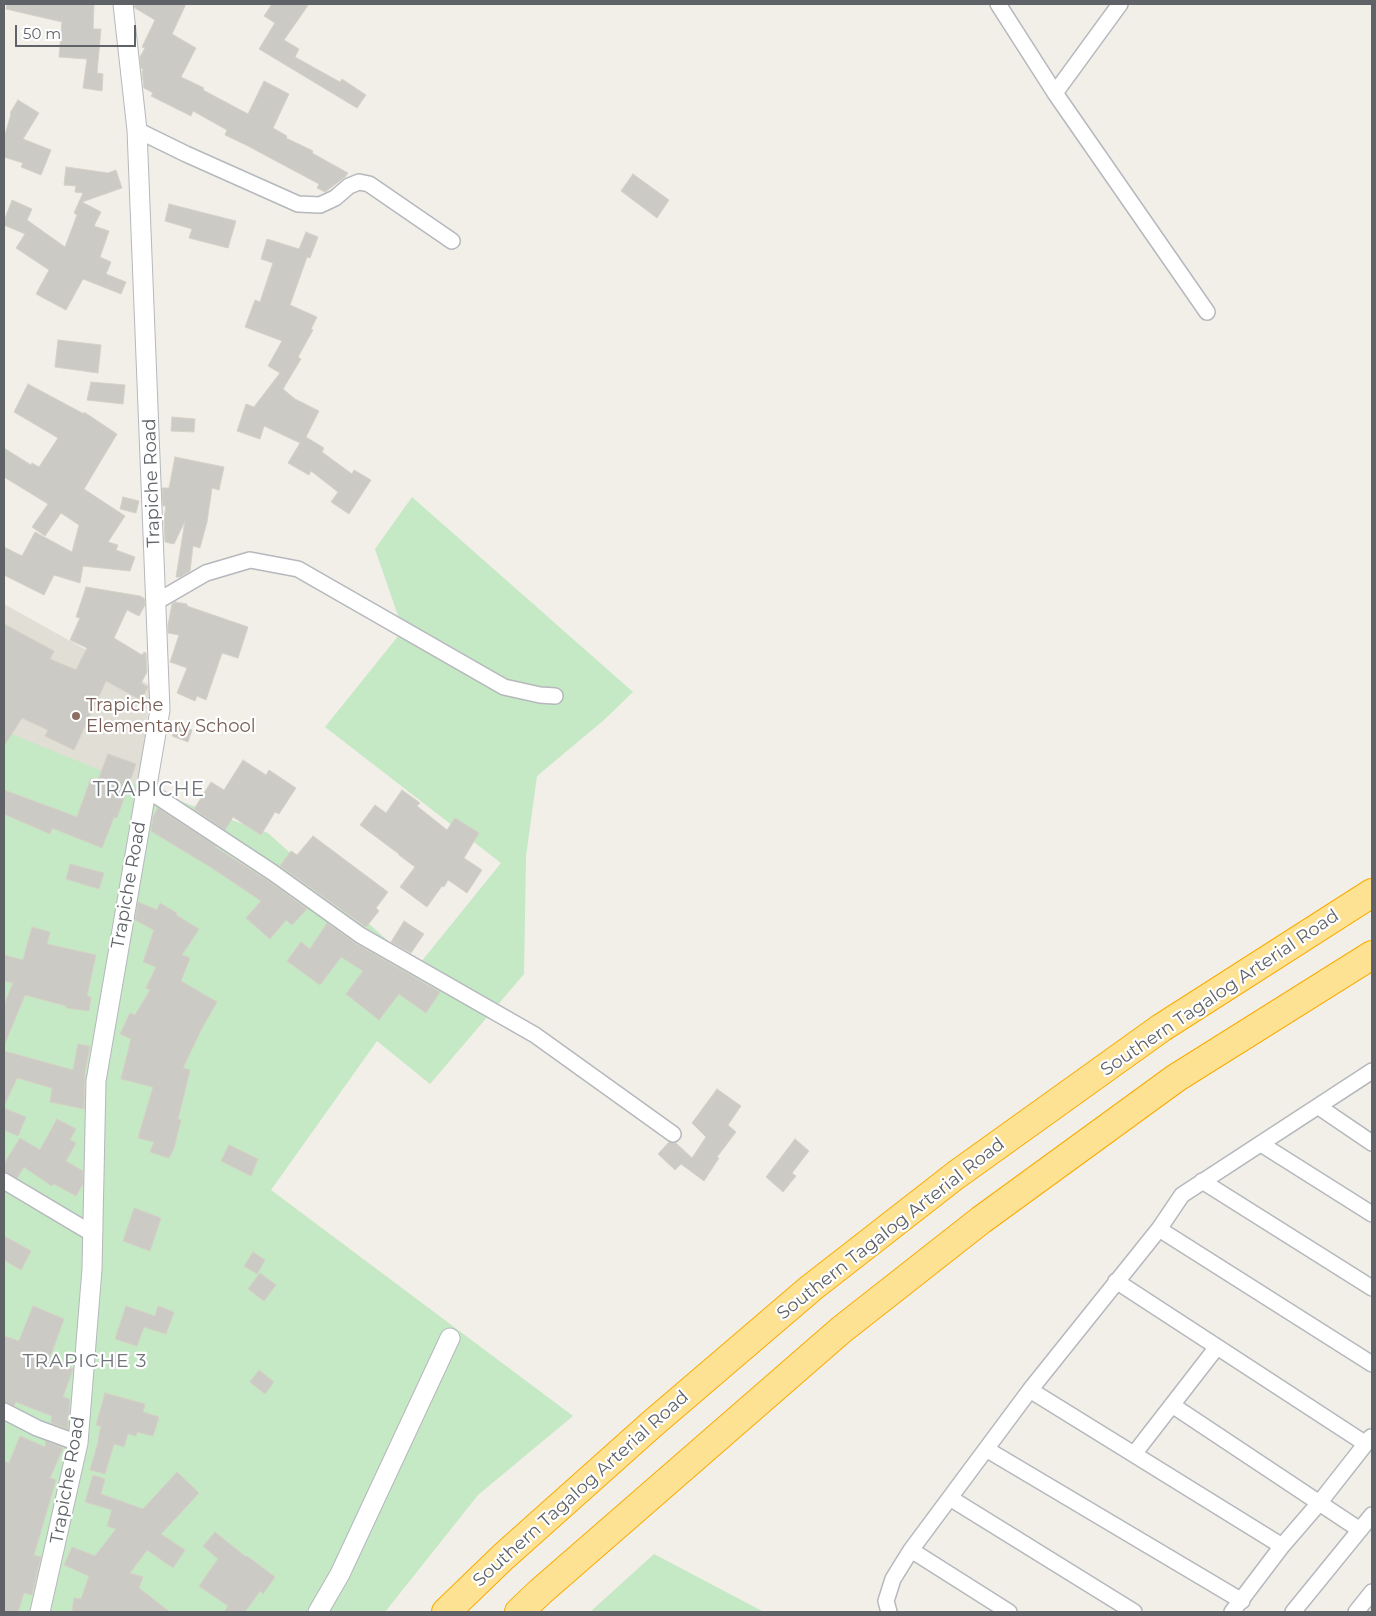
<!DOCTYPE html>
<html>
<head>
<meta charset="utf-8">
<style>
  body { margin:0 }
  #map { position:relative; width:1376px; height:1616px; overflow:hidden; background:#f1efe8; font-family:Montserrat,sans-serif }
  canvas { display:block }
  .frame { position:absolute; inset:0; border:5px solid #5f6368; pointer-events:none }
  .scale { position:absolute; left:15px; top:25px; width:121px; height:22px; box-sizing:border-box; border:2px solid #5f6368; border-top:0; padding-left:6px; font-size:15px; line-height:18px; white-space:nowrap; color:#5f6368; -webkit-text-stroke:4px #fff; paint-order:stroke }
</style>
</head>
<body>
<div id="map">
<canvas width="1376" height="1616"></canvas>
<div class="frame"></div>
<div class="scale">50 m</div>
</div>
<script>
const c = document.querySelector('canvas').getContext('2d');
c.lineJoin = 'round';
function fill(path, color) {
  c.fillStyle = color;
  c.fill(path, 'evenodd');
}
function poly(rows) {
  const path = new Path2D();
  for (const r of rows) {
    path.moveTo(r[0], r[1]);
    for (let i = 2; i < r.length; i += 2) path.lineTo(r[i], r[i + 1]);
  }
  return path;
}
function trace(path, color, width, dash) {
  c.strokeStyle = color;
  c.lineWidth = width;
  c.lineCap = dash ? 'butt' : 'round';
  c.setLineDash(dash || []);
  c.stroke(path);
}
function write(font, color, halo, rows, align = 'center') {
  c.font = font + ' Montserrat,sans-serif';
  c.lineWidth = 4.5;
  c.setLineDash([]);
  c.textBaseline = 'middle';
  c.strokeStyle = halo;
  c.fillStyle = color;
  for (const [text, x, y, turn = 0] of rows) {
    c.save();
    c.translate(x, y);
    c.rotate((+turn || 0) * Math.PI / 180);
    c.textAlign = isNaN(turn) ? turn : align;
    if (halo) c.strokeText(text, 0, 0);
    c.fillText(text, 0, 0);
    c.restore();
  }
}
fill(poly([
  [4,604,151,686,138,793,4,745]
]), '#e1ded6');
fill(poly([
  [412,497,633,692,604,720,537,776,526,856,524,974,430,1084,377,1041,271,1190,573,1416,478,1495,385,1612,4,1612,4,731,152,791,268,833,417,967,501,863,325,727,403,630,375,549],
  [654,1554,764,1612,590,1612]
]), '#c5e8c5');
const building = poly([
  [7,4,94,4,93,29,101,29,97,73,103,74,102,91,83,88,87,59,59,57,62,22,6,9,7,4],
  [134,4,186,4,172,34,196,48,181,77,204,88,203,90,248,114,264,81,289,94,273,128,287,136,286,138,313,151,312,153,348,173,345,177,325,192,317,188,319,184,246,145,225,135,227,130,193,111,191,116,151,96,153,93,144,88,142,72,143,69,141,68,140,57,145,48,142,47,155,20,135,8,134,4],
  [272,4,309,4,284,40,299,49,295,57,340,82,342,79,366,95,357,108,259,49,275,23,264,16,272,4],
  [18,100,39,113,23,139,51,150,41,175,21,167,23,163,4,157,4,138,11,114,10,113,18,100],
  [66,167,108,173,116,170,122,188,82,202,101,212,94,226,109,231,100,257,111,262,106,274,126,282,121,294,83,279,66,310,36,294,49,270,16,248,25,234,4,225,4,221,12,200,32,209,27,220,65,247,77,215,74,213,83,193,75,192,76,186,64,185,66,167],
  [633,174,669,200,657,218,621,191,633,174],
  [169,204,236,221,228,248,189,238,192,229,165,221,169,204],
  [306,232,318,237,310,258,307,257,290,305,317,317,311,329,313,330,298,357,301,359,283,389,295,399,319,411,306,437,324,448,322,452,352,474,354,470,371,480,349,514,331,502,338,492,311,471,309,475,288,463,300,443,264,426,260,439,237,431,246,404,254,407,280,373,268,366,282,341,245,327,255,300,260,302,273,263,261,259,267,239,299,249,306,232],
  [58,340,101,345,98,373,55,367,58,340],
  [91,382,125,385,123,404,87,400,91,382],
  [28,384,84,414,84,412,117,434,84,489,125,516,108,542,118,545,116,550,135,557,130,571,83,566,80,583,54,575,44,595,4,575,4,547,22,556,35,532,72,552,79,525,61,513,45,536,32,527,48,504,4,477,4,448,31,465,32,463,39,467,58,438,14,412,28,384],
  [172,417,195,419,194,432,171,431,172,417],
  [175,457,224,467,219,490,212,488,207,522,200,548,193,546,190,571,180,577,176,577,185,521,174,544,165,542,164,518,166,506,163,506,162,488,169,488,175,457],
  [123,497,139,501,136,513,120,509,123,497],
  [86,587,140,596,144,598,145,605,139,616,127,610,114,638,142,655,144,652,146,653,147,672,141,683,148,687,141,700,106,681,74,750,45,736,48,730,22,718,4,746,4,624,54,651,50,659,76,670,87,648,70,640,80,618,76,617,86,587],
  [175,602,187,604,187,606,248,627,238,658,222,653,206,700,197,696,195,701,177,693,187,668,170,662,179,635,168,633,168,625,172,604,175,602],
  [176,724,192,730,188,742,172,736,176,724],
  [108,754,136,764,117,818,114,817,102,848,52,828,50,834,4,814,4,790,77,817,91,778,98,780,108,754],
  [243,760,266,775,269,770,296,788,279,814,275,812,261,835,233,817,225,830,194,809,211,782,224,790,243,760],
  [402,790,420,803,417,806,447,830,455,818,479,833,464,858,482,870,467,893,448,880,444,887,442,886,427,907,400,887,415,867,399,855,399,854,360,825,375,805,386,813,402,790],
  [158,808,216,846,215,847,267,880,307,909,292,925,286,920,270,939,246,918,261,901,212,868,151,831,153,817,158,808],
  [313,836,388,892,376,908,379,911,366,927,280,866,291,851,297,855,313,836],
  [70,864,104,873,99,889,66,879,70,864],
  [138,902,157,910,160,903,177,913,176,915,199,929,182,955,190,958,181,981,217,1002,202,1028,183,1068,190,1070,178,1119,181,1120,174,1148,169,1158,150,1152,154,1142,138,1138,153,1087,121,1079,131,1039,120,1034,130,1013,135,1015,150,990,146,988,156,967,143,962,154,930,135,920,138,902],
  [404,921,424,934,411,953,391,942,404,921],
  [327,923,355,943,440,992,426,1013,399,994,379,1020,346,994,363,971,341,957,320,985,287,961,301,942,310,949,327,923],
  [32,927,50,932,47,944,96,955,87,996,91,997,89,1011,66,1008,66,1006,25,995,4,1046,4,1005,13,983,4,981,4,955,23,960,32,927],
  [78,1044,90,1046,85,1072,84,1109,50,1102,52,1088,17,1078,4,1106,4,1051,73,1070,78,1044],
  [717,1089,741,1106,728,1125,736,1132,717,1157,719,1158,704,1181,681,1164,675,1170,658,1154,669,1142,676,1143,692,1158,706,1137,692,1123,717,1089],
  [4,1108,26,1117,18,1136,4,1130,4,1108],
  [57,1119,76,1129,70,1140,76,1143,66,1161,83,1171,83,1184,76,1196,54,1184,52,1186,24,1167,17,1178,4,1172,4,1164,20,1138,40,1150,57,1119],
  [795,1139,809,1151,792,1173,796,1176,783,1192,766,1177,795,1139],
  [229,1145,258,1159,251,1176,221,1161,229,1145],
  [134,1208,161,1218,150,1251,123,1241,134,1208],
  [4,1236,31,1251,21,1270,4,1260,4,1236],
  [253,1252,265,1260,257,1274,244,1266,253,1252],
  [260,1273,276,1285,264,1301,248,1289,260,1273],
  [33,1306,64,1319,49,1360,73,1369,63,1397,70,1399,69,1414,67,1420,68,1421,68,1429,51,1423,52,1416,16,1402,14,1406,4,1402,4,1336,19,1341,33,1306],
  [126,1306,155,1316,158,1306,174,1312,166,1334,144,1327,137,1346,115,1339,126,1306],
  [259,1370,274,1382,265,1394,250,1382,259,1370],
  [105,1393,145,1404,143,1412,159,1417,153,1436,137,1432,136,1436,128,1434,124,1447,114,1444,105,1474,90,1470,99,1439,98,1439,101,1426,96,1425,105,1393],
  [20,1436,45,1447,46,1441,63,1448,50,1478,56,1480,34,1555,41,1557,32,1595,24,1593,18,1612,4,1612,4,1461,9,1463,20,1436],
  [177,1472,199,1493,161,1534,185,1550,173,1568,147,1550,130,1573,143,1577,139,1588,170,1612,72,1612,74,1598,81,1599,89,1576,64,1565,72,1547,95,1556,116,1529,107,1526,112,1510,85,1502,93,1475,105,1479,101,1494,143,1509,177,1472],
  [215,1532,246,1557,247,1556,275,1577,263,1594,260,1591,245,1612,224,1612,228,1606,199,1586,218,1559,203,1546,215,1532]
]);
fill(building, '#cccac5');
trace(building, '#d6d1c6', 1);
const minor = poly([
  [998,4,1055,93,1207,312],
  [1055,93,1120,4],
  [137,130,186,154,298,204,320,205,335,198,349,186,359,182,369,184,452,241],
  [156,602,206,573,250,560,298,569,504,687,540,695,555,696],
  [146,789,272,872,360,935,535,1035,673,1134],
  [1319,1107,1372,1143],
  [1261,1144,1372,1214],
  [4,1181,93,1234],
  [1202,1181,1372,1288],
  [1159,1229,1372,1364],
  [1116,1281,1366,1444],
  [1030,1390,1282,1546],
  [1172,1405,1360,1530],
  [4,1411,37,1428,78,1443],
  [986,1449,1242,1601],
  [1134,1454,1217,1347],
  [950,1498,1134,1612],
  [911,1550,1009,1612],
  [889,1612,886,1601,893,1579,911,1550,1030,1390,1159,1229,1182,1195,1372,1071],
  [1232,1612,1282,1546,1320,1502,1371,1437],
  [1293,1612,1372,1515],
  [1356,1612,1372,1592]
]);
const tertiary = poly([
  [40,1612,78,1443,92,1269,96,1081,160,710,137,130,123,4],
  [318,1612,340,1574,450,1338]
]);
const motorway = poly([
  [446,1612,503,1557,652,1424,811,1288,956,1175,1161,1028,1372,893],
  [519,1612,540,1592,841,1330,981,1220,1176,1078,1372,955]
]);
trace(minor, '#b5b8bc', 18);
trace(tertiary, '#b5b8bc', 21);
trace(motorway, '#f9ab00', 30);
trace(minor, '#fff', 15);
trace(tertiary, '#fff', 19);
trace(motorway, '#fde293', 28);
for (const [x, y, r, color] of [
  [76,716,5,"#8d6e63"]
]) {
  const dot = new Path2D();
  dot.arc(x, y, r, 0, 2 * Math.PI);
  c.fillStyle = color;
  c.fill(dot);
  trace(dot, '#fff', 2);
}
write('18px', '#5f6368', '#fff', [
  ["Trapiche Road",152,483,-92],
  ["Trapiche Road",129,885,-80],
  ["Southern Tagalog Arterial Road",1220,993,-34],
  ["Southern Tagalog Arterial Road",891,1229,-38],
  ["Trapiche Road",68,1480,-80],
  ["Southern Tagalog Arterial Road",581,1489,-42]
]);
write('18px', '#785e54', '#fff', [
  ["Trapiche",86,706],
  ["Elementary School",86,727]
], 'left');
c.letterSpacing = '1px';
write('19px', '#70757a', '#fff', [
  ["TRAPICHE 3",85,1361]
]);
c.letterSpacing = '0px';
c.letterSpacing = '1px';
write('20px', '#70757a', '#fff', [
  ["TRAPICHE",149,790]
]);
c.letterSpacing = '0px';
</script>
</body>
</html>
